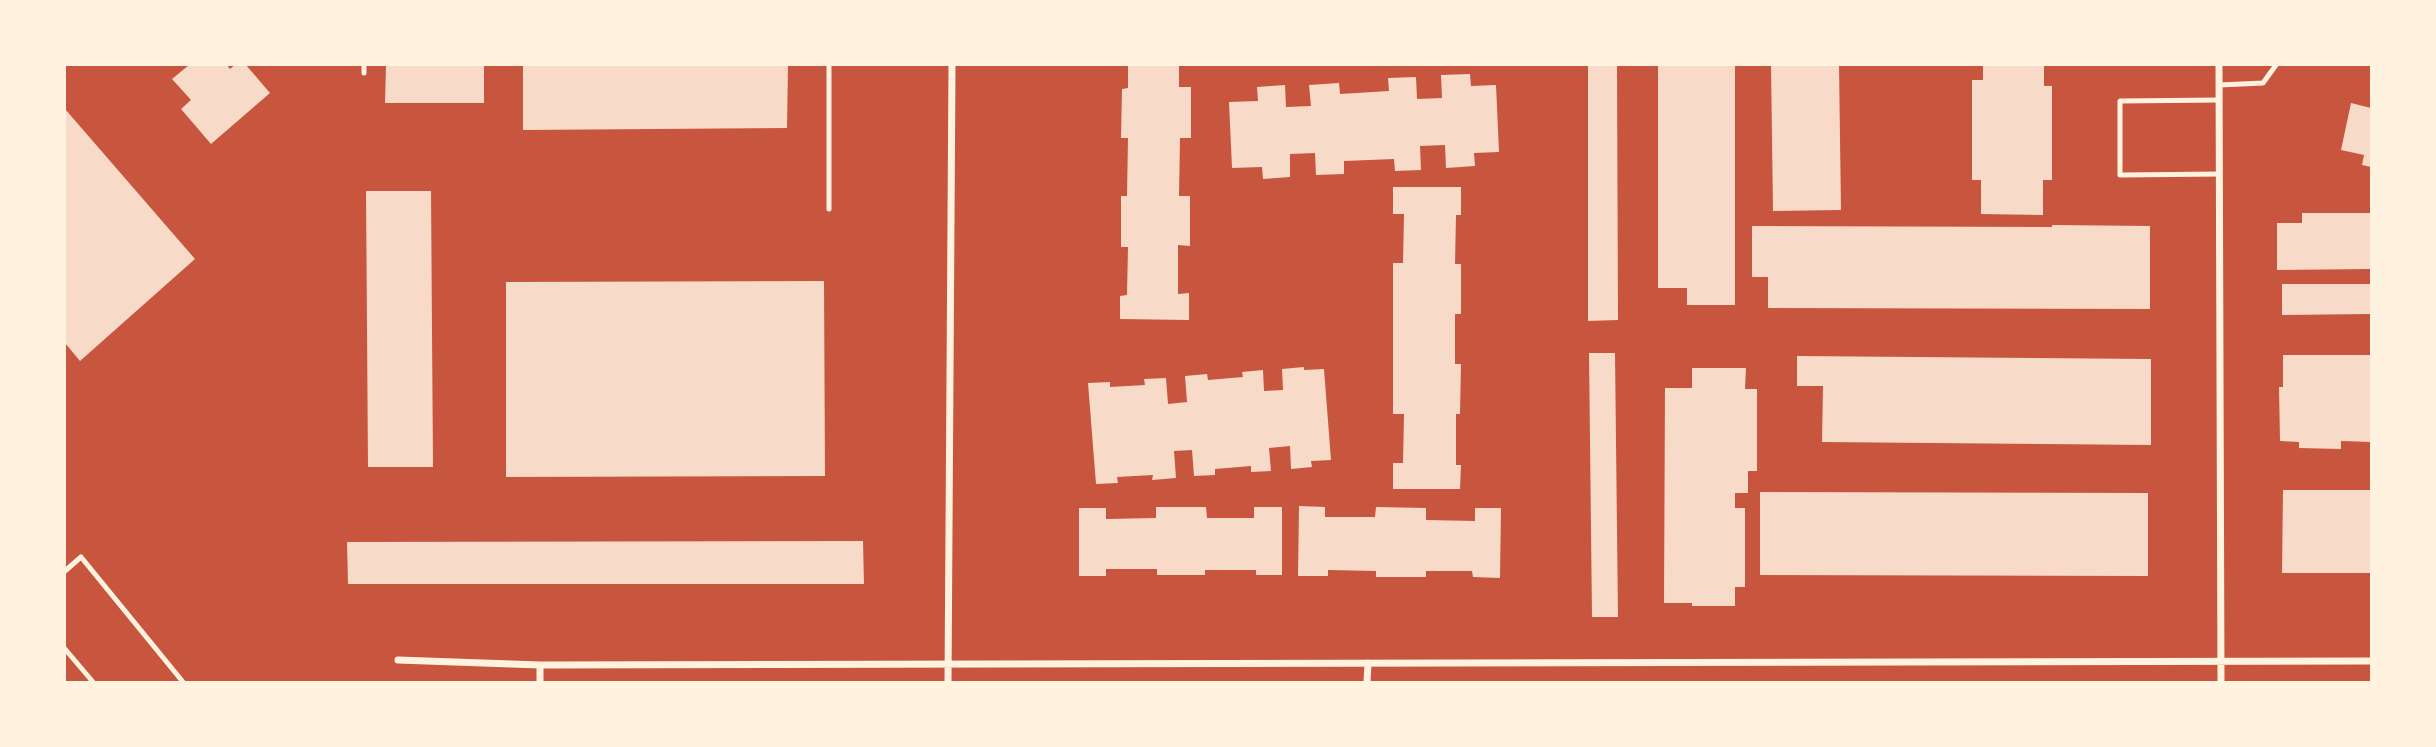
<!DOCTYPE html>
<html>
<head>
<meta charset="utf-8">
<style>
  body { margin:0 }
  #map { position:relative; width:2436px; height:747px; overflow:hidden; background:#c8553d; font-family:"IBM Plex Serif",serif }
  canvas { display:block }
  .frame { position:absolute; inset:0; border:66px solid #fff3e0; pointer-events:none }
</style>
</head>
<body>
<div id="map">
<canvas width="2436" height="747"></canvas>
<div class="frame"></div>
</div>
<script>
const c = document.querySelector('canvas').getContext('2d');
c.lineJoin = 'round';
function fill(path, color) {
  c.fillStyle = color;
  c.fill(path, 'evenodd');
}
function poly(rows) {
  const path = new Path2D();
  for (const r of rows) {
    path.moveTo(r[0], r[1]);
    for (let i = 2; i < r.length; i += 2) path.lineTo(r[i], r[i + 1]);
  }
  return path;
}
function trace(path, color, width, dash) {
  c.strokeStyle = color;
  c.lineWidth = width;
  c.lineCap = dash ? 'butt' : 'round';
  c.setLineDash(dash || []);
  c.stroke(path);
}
fill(poly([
  [189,65,227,65,230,69,235,65,246,65,270,93,211,144,181,109,191,100,172,79],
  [386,65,484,65,484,103,385,103],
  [523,65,788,65,787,128,523,130],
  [1128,65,1179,65,1179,87,1191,87,1191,138,1180,138,1179,196,1190,196,1190,246,1178,245,1178,294,1189,293,1189,320,1120,319,1120,296,1127,295,1128,247,1121,247,1121,196,1127,196,1128,138,1121,138,1122,89,1128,88],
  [1588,65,1617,65,1618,320,1588,321],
  [1658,65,1735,65,1735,305,1687,305,1687,288,1658,288],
  [1771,65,1839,65,1841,210,1773,211],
  [1983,65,2044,65,2044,86,2052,86,2052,180,2043,180,2043,215,1981,214,1981,180,1972,180,1972,80,1983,80],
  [1470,74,1471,86,1496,85,1499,152,1474,153,1475,166,1446,168,1445,145,1420,146,1421,170,1395,171,1394,159,1344,161,1344,174,1316,175,1315,153,1290,154,1290,177,1263,179,1262,167,1232,168,1229,102,1258,101,1257,87,1285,85,1286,107,1311,106,1309,85,1339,83,1340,94,1389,91,1388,78,1416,77,1417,99,1442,98,1441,75],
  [2351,103,2371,108,2371,167,2362,165,2364,155,2341,150],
  [65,109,195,259,80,361,65,343],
  [1393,187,1461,187,1461,215,1456,215,1455,264,1461,264,1461,314,1455,314,1455,364,1461,364,1460,414,1456,414,1456,465,1461,465,1460,489,1393,489,1393,463,1403,463,1404,414,1393,414,1393,263,1403,263,1404,214,1393,214],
  [366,191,431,191,433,467,368,467],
  [2302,213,2371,213,2371,269,2277,270,2277,223,2302,223],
  [2052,225,2150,226,2150,309,1768,308,1768,277,1752,277,1752,226,2052,227],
  [824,281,825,476,506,477,506,282],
  [2282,284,2371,284,2371,314,2282,315],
  [1589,353,1615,353,1618,617,1592,617],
  [2283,355,2371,355,2371,442,2341,441,2341,449,2299,448,2299,442,2280,441,2279,387,2283,387],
  [1797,356,2151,359,2151,445,1822,442,1823,386,1797,386],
  [1304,367,1304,370,1324,369,1331,460,1311,461,1312,467,1291,469,1290,446,1269,448,1271,471,1251,472,1251,466,1215,469,1215,475,1194,476,1192,450,1174,451,1176,478,1152,480,1153,475,1117,477,1118,483,1096,484,1088,383,1110,382,1110,387,1145,385,1144,379,1166,378,1168,404,1187,402,1185,376,1207,374,1208,380,1243,377,1242,372,1263,370,1264,391,1283,390,1282,369],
  [1692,368,1746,368,1745,389,1757,389,1757,471,1748,471,1748,493,1735,493,1735,508,1745,508,1745,587,1735,587,1735,606,1692,606,1692,603,1664,603,1665,388,1692,388],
  [2283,490,2371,490,2371,573,2282,573],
  [1760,492,2148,493,2148,576,1760,575],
  [1299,506,1325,507,1325,517,1375,517,1376,507,1426,508,1426,520,1475,521,1475,508,1501,508,1500,578,1473,577,1472,571,1426,571,1426,577,1376,577,1376,571,1328,570,1328,576,1298,576],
  [1156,507,1206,507,1207,518,1254,518,1254,507,1282,507,1282,575,1256,575,1256,570,1205,570,1205,575,1157,575,1157,569,1106,569,1106,576,1079,576,1079,508,1106,508,1106,519,1156,518],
  [863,541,864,584,348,584,347,542]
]), '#f7dbc8');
trace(poly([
  [829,65,829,209],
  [364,73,364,65],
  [2219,85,2263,83,2276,65],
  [2219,100,2120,101,2120,175,2220,174],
  [65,571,81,557,183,682],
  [65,649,93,682]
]), '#fff3e0', 5);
trace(poly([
  [2219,65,2221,682],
  [398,660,540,665,2371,661],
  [540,665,540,682],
  [948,682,952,65],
  [1367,682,1368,663]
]), '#fff3e0', 7);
</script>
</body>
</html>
